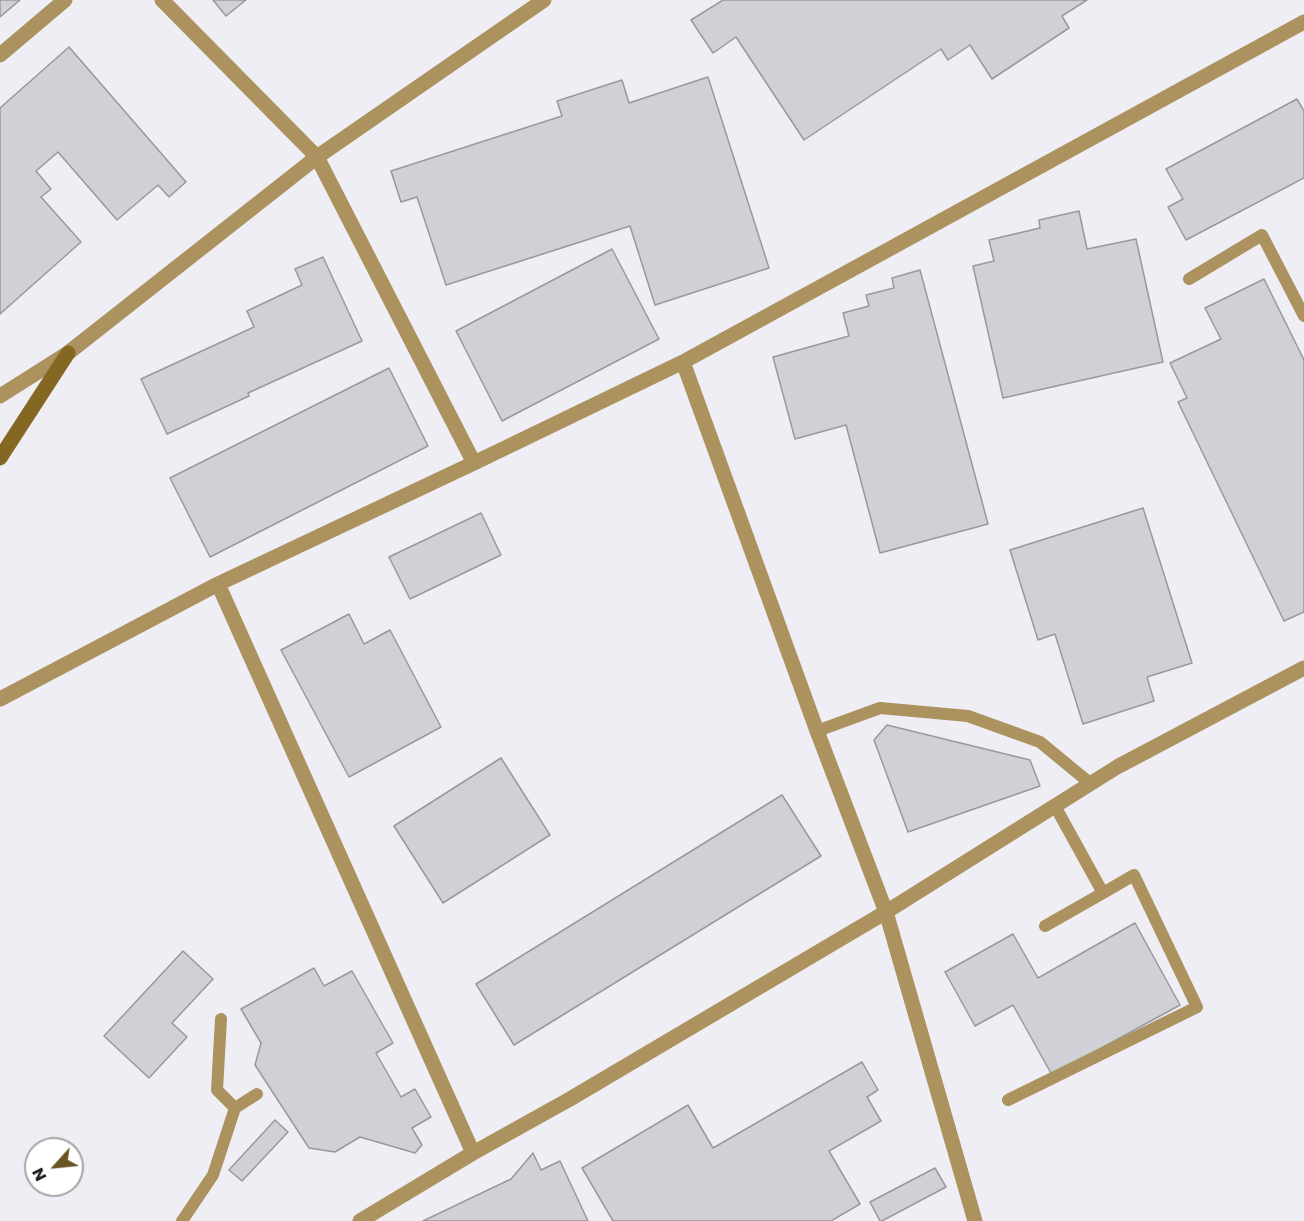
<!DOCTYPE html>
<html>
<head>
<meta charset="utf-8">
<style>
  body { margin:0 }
  #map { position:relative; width:1304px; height:1221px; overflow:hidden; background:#efeef5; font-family:Poppins,sans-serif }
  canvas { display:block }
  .north { position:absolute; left:24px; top:1137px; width:60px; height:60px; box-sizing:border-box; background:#fff; border:2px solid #a5a5a6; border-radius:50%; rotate:243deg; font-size:16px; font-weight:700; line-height:24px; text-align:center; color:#1e1d20 }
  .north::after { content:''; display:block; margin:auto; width:21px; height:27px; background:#685322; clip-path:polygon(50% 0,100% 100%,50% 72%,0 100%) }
</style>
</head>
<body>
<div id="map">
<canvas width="1304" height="1221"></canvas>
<div class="north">N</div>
</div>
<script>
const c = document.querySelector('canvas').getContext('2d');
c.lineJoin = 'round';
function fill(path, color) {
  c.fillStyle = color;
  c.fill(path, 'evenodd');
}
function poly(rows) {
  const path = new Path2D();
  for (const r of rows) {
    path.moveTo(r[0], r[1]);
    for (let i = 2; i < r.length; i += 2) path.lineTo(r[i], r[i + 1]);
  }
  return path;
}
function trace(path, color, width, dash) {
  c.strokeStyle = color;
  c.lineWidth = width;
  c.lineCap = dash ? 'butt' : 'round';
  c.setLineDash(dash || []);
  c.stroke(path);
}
const building = poly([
  [0,0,20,0,0,17,0,0],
  [213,0,246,0,226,16,213,0],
  [723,0,1087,0,1062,16,1069,28,992,79,970,45,948,60,941,49,804,140,736,37,713,53,691,20,723,0],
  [69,47,186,182,169,197,158,185,117,220,58,152,36,171,51,189,41,197,81,242,0,314,0,108,69,47],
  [708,77,769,268,655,305,630,226,446,285,417,197,401,202,391,171,562,116,557,101,622,80,629,103,708,77],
  [1297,99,1304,111,1304,178,1186,240,1168,207,1183,199,1166,169,1297,99],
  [1079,211,1087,249,1136,239,1163,362,1003,398,973,266,994,261,989,240,1040,228,1039,220,1079,211],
  [612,249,659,339,502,421,456,331,612,249],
  [323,257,362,341,248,393,249,396,167,434,141,379,254,327,247,311,302,285,295,269,323,257],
  [920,270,988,524,880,553,846,425,795,439,773,357,849,336,843,313,869,306,866,295,894,288,892,278,920,270],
  [1264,279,1304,360,1304,612,1284,621,1178,402,1187,398,1170,363,1221,339,1205,308,1264,279],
  [389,368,428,446,210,557,170,478,389,368],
  [1143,508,1192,663,1147,677,1154,701,1083,724,1055,634,1038,640,1010,550,1143,508],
  [481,513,501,555,410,599,389,557,481,513],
  [349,614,364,644,390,630,441,727,349,777,281,650,349,614],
  [887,725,1030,760,1040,786,908,832,874,740,887,725],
  [501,758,550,835,443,903,394,826,501,758],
  [782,795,821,856,514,1045,476,984,782,795],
  [1135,923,1180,1005,1052,1075,1013,1005,975,1026,945,972,1013,934,1038,978,1135,923],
  [183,951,213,979,172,1023,187,1037,149,1078,104,1036,183,951],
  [314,968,324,986,352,971,393,1043,376,1053,401,1097,415,1089,431,1117,412,1128,422,1145,415,1153,360,1137,335,1152,309,1148,255,1065,261,1043,241,1009,314,968],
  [862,1062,878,1090,867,1097,881,1121,829,1151,860,1204,831,1221,613,1221,582,1168,688,1105,713,1148,862,1062],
  [275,1120,288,1132,242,1181,229,1170,275,1120],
  [533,1153,541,1170,560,1161,588,1221,423,1221,511,1179,533,1153],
  [935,1168,946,1187,882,1221,880,1221,870,1202,935,1168]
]);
fill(building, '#d1d0d7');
trace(building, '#9a989f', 1.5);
trace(poly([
  [1189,279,1262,235,1304,316],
  [817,731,880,708,968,716,1040,742,1091,784],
  [1045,926,1103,893,1055,806],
  [221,1019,217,1090,235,1108],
  [1008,1100,1197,1007,1134,875,1103,893],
  [182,1221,213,1175,235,1108,257,1094]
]), '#ab925e', 12);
trace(poly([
  [162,0,317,157,474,463],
  [0,55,65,0],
  [683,362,817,731,886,912,975,1221],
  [0,396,68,353,317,157,544,0],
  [218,584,473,1153],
  [0,699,218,584,474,463,683,362,1304,22],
  [360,1221,473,1153,570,1099,886,912,1117,767,1304,668]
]), '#ab925e', 15);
trace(poly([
  [0,458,68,353]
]), '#846723', 15);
</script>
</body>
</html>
